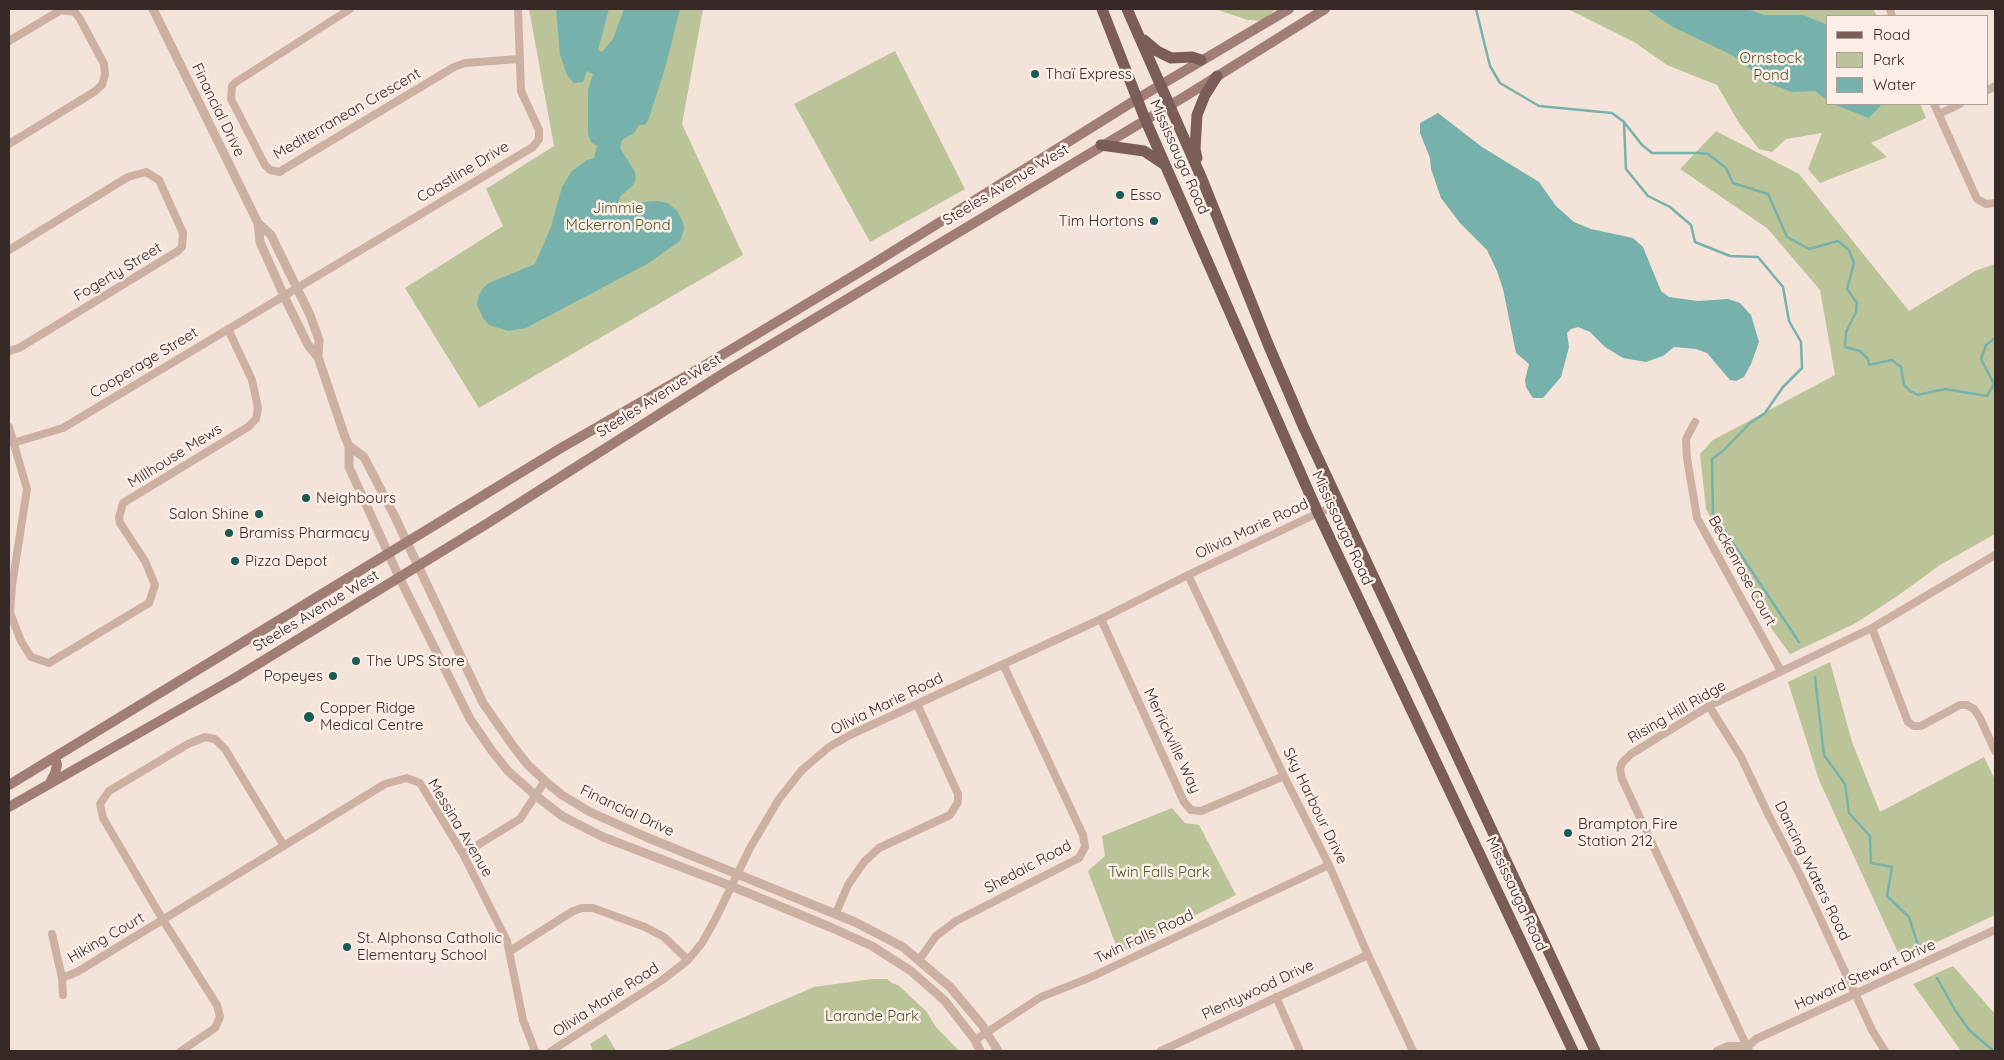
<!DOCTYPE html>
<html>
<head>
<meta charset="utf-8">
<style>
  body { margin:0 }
  #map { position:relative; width:2004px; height:1060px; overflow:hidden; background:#f3e3d9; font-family:Quicksand,sans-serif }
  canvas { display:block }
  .frame { position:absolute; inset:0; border:10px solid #372926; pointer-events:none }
  .legend { position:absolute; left:1826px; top:15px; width:162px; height:90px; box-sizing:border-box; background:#faeee6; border:1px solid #ac9f99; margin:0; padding:6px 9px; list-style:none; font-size:15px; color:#372926 }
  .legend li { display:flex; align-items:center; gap:10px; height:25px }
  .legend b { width:25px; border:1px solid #ac9f99 }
</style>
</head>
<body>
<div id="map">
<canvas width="2004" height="1060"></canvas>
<div class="frame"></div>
<ul class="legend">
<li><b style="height:6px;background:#7a5d56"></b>Road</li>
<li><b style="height:14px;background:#bbc398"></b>Park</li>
<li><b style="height:14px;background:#76b2ab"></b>Water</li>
</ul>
</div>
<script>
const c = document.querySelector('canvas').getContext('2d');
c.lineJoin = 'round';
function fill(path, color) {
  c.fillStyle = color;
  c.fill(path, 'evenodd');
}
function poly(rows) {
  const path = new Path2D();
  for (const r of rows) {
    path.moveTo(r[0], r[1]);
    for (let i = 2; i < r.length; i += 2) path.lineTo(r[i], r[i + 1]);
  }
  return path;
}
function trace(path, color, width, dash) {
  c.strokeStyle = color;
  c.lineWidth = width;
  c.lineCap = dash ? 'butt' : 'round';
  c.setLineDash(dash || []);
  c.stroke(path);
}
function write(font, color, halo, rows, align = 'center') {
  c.font = font + ' Quicksand,sans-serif';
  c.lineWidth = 5;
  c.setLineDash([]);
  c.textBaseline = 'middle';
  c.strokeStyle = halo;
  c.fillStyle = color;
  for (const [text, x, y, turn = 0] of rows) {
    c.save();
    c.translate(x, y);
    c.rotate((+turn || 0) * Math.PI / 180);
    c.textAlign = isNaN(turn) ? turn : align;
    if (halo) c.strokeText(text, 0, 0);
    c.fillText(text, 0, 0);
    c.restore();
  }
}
fill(poly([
  [529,9,703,9,682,124,743,255,479,408,405,288,503,226,486,189,554,146],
  [1215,9,1275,9,1264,21,1248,20],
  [1568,9,1873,9,1877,16,1828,16,1828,104,1920,104,1926,118,1871,143,1887,157,1820,183,1808,169,1822,133,1786,139,1772,152,1759,149,1739,123,1717,85,1667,65,1634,42],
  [895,51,965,189,870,242,794,104],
  [1716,131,1799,174,1909,311,1975,271,1995,264,1995,534,1940,565,1896,597,1854,624,1790,654,1771,628,1706,509,1700,454,1713,440,1835,375,1820,290,1767,228,1680,169],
  [1830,662,1852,742,1880,812,1984,757,1995,780,1995,915,1901,959,1819,780,1788,682],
  [1172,808,1185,823,1199,825,1236,895,1119,953,1088,871,1105,856,1102,836],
  [1953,966,1995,1014,1995,1051,1961,1051,1913,984],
  [872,979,887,979,892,983,898,985,926,1011,936,1027,959,1051,665,1051,814,987],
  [606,1034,616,1051,593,1051,590,1044]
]), '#bbc398');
fill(poly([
  [556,9,609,9,598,50,602,52,613,39,624,9,680,9,666,65,648,121,645,125,639,125,634,133,622,140,620,148,635,172,636,178,633,185,620,197,617,206,621,209,644,202,657,201,668,203,677,211,683,222,684,229,680,241,647,264,526,328,508,331,489,325,483,318,477,305,479,295,483,288,489,283,535,264,551,227,562,187,572,171,587,160,594,158,597,146,591,142,588,134,588,90,593,74,587,71,583,82,574,83,567,75,560,55],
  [1646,9,1747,9,1764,15,1803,15,1828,25,1828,101,1815,91,1792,92,1768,83,1732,55,1673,27],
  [1833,104,1882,104,1869,118],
  [1438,113,1482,147,1539,182,1556,206,1574,222,1591,229,1633,238,1643,247,1661,291,1669,297,1698,301,1728,299,1740,303,1751,315,1759,342,1751,364,1744,377,1736,381,1730,380,1707,353,1696,349,1674,347,1663,356,1646,362,1623,358,1605,347,1590,332,1578,327,1571,329,1567,333,1569,347,1561,377,1543,398,1534,398,1532,397,1526,387,1525,380,1529,364,1516,353,1503,289,1497,271,1487,250,1460,223,1441,198,1431,169,1430,158,1420,133,1420,123]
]), '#76b2ab');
trace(poly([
  [1476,9,1490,66,1500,83,1539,106,1612,113,1624,122,1642,145,1652,153,1699,153,1708,154,1726,168,1733,183,1768,194,1787,237,1809,249,1838,241,1849,250,1854,263,1847,289,1857,303,1856,312,1846,332,1845,347,1860,351,1868,359,1869,365,1892,360,1901,367,1904,385,1910,391,1918,395,1945,389,1987,396,1994,384,1981,359,1986,345,1995,338],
  [1624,124,1626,169,1648,196,1670,207,1691,225,1695,242,1730,256,1758,257,1783,287,1789,321,1801,342,1802,368,1783,387,1765,413,1749,424,1723,451,1712,459,1713,513,1799,642],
  [1815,677,1824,755,1845,784,1849,813,1870,836,1871,863,1892,867,1887,896,1909,917,1918,945],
  [1937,978,1955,1010,1970,1031,1994,1051]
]), '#76b2ab', 2.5);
trace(poly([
  [350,9,236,82,232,86,231,99,265,165,270,170,280,172,284,169,454,67,465,63,519,59],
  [1890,9,1892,16],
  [9,41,61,10,75,12,80,19,104,64,105,74,102,85,94,92,9,144],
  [1988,90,1995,86],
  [1934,104,1977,199,1986,204,1995,203],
  [1939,114,1960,104],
  [9,250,128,177,146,172,159,180,183,233,182,247,178,251,19,348,9,351],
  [1695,422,1686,439,1687,458,1697,518,1781,671],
  [9,427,27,489,12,586,10,613,21,641,31,657,49,663,149,603,155,585,145,561,120,523,119,518,123,503,248,427,256,419,258,408,252,380,228,329],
  [13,443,63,428,533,147,539,139,539,130,521,91,518,9],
  [1188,575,1284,776,1329,865,1368,955,1413,1051],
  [1101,619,1184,802,1191,810,1201,811,1284,776],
  [1872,628,1908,722,1914,726,1921,726,1960,705,1967,705,1974,709,1980,718,1995,751],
  [1709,706,1741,757,1769,816,1800,875,1872,1030,1885,1051],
  [463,854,520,819,545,781],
  [836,913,848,885,864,862,879,848,950,815,958,802,958,794,917,704],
  [52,934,62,978,63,995],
  [510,951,573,911,582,908,593,908,645,927,664,937,688,960],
  [919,960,936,936,956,921,1079,858,1085,847,1083,835,1003,664],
  [62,978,77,972,385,784,407,778,420,783,463,854,507,941,523,1020,535,1051],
  [1276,997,1300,1051],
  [975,1040,1041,997,1089,978,1329,865],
  [1745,1049,1756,1039,1995,930],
  [181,1051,215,1028,220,1017,217,1005,163,920,103,818,100,804,104,798,109,791,188,744,205,737,215,739,225,749,284,846],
  [551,1051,661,981,688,960,702,943,716,918,750,848,779,799,802,770,829,747,852,734,1101,619,1188,575,1318,513,1339,505],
  [1161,1051,1368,955],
  [1717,1051,1728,1046,1746,1046],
  [1749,1051,1622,779,1620,769,1622,763,1631,754,1709,706,1872,628,1995,555]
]), '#ccb0a4', 8);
trace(poly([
  [153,9,258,223,260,242,284,296,308,345,318,357],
  [258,223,271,235,310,315,319,340,318,357,345,437,349,446,364,457,395,517,483,703,513,746,528,765,545,781,562,795,590,812,646,837,855,922,903,947,950,987,982,1025,998,1051],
  [349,446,349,467,399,577,470,719,492,751,508,771,535,795,562,816,603,837,731,886,830,927,872,946,911,971,945,1001,975,1040,980,1051]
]), '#ccb0a4', 9);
trace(poly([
  [50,783,55,773,57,765,55,757],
  [9,785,561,448,707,364,868,267,1137,99,1289,9],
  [9,807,235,678,488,523,724,373,1184,97,1325,9]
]), '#a07e76', 10);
trace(poly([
  [1102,9,1145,119,1318,513,1573,1051],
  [1127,9,1202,179,1268,344,1304,428,1595,1051],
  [1144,40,1157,51,1171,58,1192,57,1201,60],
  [1101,145,1144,151,1165,165],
  [1197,158,1195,149,1197,115,1205,95,1217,76]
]), '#7a5d56', 11);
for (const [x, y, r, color] of [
  [1035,74,5,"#195b55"],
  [1120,195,5,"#195b55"],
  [1154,221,5,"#195b55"],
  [306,498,5,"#195b55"],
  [259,514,5,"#195b55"],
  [229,533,5,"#195b55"],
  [235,561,5,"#195b55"],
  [356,661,5,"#195b55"],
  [333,676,5,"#195b55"],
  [309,717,6,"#195b55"],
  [1568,833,5,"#195b55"],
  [347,947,5,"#195b55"]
]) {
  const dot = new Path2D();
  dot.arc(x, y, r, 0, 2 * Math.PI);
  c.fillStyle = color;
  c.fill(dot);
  trace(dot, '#faeee6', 2);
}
write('15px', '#4d5728', '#faeee6', [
  ["Ornstock",1771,58],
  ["Pond",1771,75],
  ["Jimmie",618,208],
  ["Mckerron Pond",618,225],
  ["Twin Falls Park",1159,872],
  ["Larande Park",872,1016]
]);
write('15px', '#372926', '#faeee6', [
  ["Thaï Express",1045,74],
  ["Esso",1130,195],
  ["Tim Hortons",1144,221,"right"],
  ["Neighbours",316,498],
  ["Salon Shine",249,514,"right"],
  ["Bramiss Pharmacy",239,533],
  ["Pizza Depot",245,561],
  ["The UPS Store",366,661],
  ["Popeyes",323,676,"right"],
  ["Copper Ridge",320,708],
  ["Medical Centre",320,725],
  ["Brampton Fire",1578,824],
  ["Station 212",1578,841],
  ["St. Alphonsa Catholic",357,938],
  ["Elementary School",357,955]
], 'left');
write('15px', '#372926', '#faeee6', [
  ["Financial Drive",218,110,64],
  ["Mediterranean Crescent",347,114,-30],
  ["Mississauga Road",1179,157,66],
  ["Coastline Drive",463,172,-31],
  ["Steeles Avenue West",1006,185,-31],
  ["Fogerty Street",118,272,-31],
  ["Cooperage Street",144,363,-31],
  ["Steeles Avenue West",659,396,-32],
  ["Millhouse Mews",175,456,-32],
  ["Mississauga Road",1342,528,65],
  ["Olivia Marie Road",1252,529,-25],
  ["Beckenrose Court",1742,571,61],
  ["Steeles Avenue West",316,611,-31],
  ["Olivia Marie Road",887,704,-26],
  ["Rising Hill Ridge",1677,712,-30],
  ["Merrickville Way",1172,741,65],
  ["Sky Harbour Drive",1315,806,64],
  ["Financial Drive",627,811,25],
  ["Messina Avenue",460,828,59],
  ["Shedaic Road",1028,867,-28],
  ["Dancing Waters Road",1812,871,64],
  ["Mississauga Road",1516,894,65],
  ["Twin Falls Road",1144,937,-25],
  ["Hiking Court",106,938,-30],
  ["Howard Stewart Drive",1865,975,-24],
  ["Plentywood Drive",1258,990,-25],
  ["Olivia Marie Road",606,1000,-33]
]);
</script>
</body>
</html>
